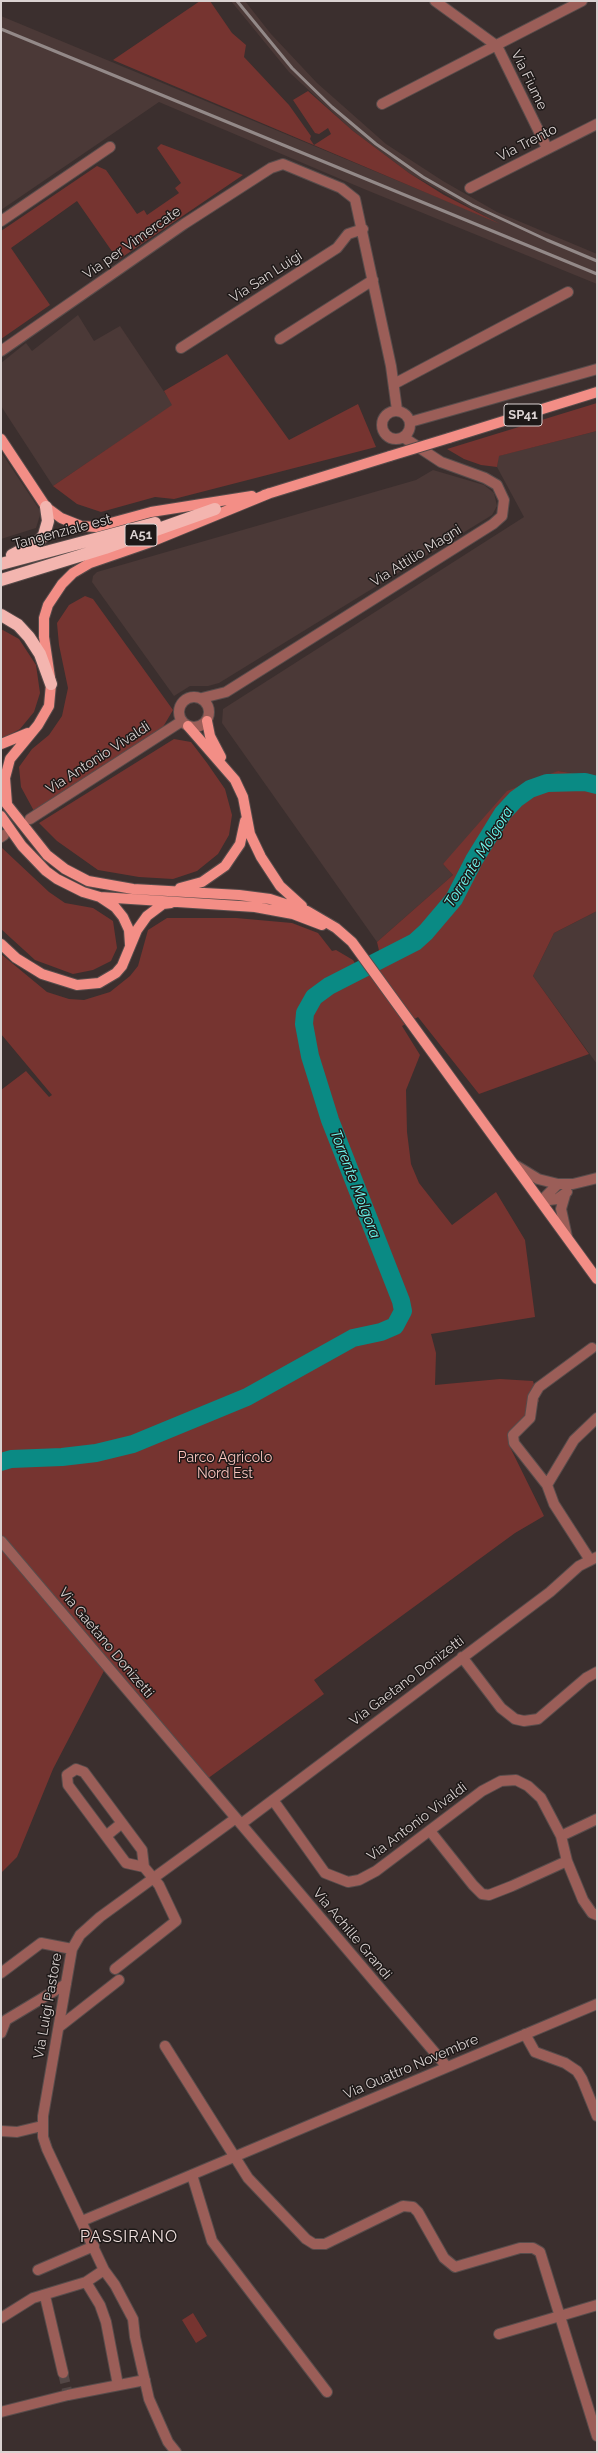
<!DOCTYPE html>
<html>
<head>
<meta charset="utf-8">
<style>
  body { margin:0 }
  #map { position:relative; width:598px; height:2453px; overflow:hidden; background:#3b2f2e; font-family:Raleway,sans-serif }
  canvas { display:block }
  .frame { position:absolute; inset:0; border:2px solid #dad2d1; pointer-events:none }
</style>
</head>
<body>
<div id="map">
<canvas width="598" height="2453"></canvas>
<div class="frame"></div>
</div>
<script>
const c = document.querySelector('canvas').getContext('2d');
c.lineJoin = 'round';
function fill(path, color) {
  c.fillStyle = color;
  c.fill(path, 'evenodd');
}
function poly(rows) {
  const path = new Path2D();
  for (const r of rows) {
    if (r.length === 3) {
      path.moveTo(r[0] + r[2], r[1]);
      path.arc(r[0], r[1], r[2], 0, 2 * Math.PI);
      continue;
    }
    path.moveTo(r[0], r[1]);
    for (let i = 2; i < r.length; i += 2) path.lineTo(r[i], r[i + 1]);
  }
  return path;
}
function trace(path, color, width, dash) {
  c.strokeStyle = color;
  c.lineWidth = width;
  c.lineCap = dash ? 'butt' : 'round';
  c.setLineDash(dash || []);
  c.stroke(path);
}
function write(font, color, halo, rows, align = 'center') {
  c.font = font + ' Raleway,sans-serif';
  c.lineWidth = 3;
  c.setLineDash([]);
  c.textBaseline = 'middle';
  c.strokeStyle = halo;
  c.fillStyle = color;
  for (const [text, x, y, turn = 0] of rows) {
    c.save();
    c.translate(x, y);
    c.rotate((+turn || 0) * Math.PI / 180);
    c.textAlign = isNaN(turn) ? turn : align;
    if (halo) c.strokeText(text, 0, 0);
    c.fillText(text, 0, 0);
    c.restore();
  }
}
fill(poly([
  [231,1,245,1,271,34,317,83,386,144,443,181,497,212,597,254,597,284,364,189,159,102,1,210,1,16,490,219,409,173,353,131,289,72],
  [78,315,94,341,120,326,173,405,53,486,1,406,1,363,26,343,32,351],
  [597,431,597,777,558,771,443,864,453,875,377,942,222,723,223,709,524,517,497,467,498,456],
  [1,452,41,512,36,528,1,539],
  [433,470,484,485,494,493,497,506,492,515,219,683,208,686,190,686,174,696,92,582,93,576,97,572,416,480],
  [597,911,597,1064,533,976,554,933]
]), '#4b3937');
fill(poly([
  [200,1,210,1,232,33,246,45,244,57,289,105,311,136,310,139,314,145,331,134,328,128,319,134,315,133,293,100,308,91,353,131,409,173,444,195,500,224,113,60],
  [161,144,243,175,118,260,77,201,11,248,50,305,1,339,1,231,97,166,106,170,137,214,144,210,147,215,179,193,175,188,181,183,157,148],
  [227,354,289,440,358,404,376,447,174,499,155,497,101,512,77,504,53,486,172,405,164,391],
  [597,403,597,431,499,456,497,467,481,465,464,459,447,449],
  [85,596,93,599,173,710,163,727,34,811,21,787,19,767,32,749,49,735,62,716,68,688,59,645,57,623,69,605],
  [1,629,19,639,36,665,40,693,34,712,20,729,1,740],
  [174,739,191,742,207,763,225,789,232,815,229,835,218,854,197,871,173,879,139,877,98,870,57,841,39,823],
  [558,771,597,777,597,911,554,933,533,976,589,1054,479,1094,418,1017,402,1026,420,1055,406,1090,407,1132,411,1164,419,1183,452,1225,496,1192,525,1240,535,1317,431,1334,436,1353,435,1385,500,1379,533,1381,539,1401,508,1443,544,1516,515,1533,314,1680,324,1694,207,1779,106,1667,53,1769,17,1857,1,1873,1,1090,26,1071,49,1097,52,1095,1,1034,1,954,47,992,69,999,84,1000,110,992,130,976,138,966,148,930,167,918,236,918,292,923,318,933,332,951,336,950,353,960,358,968,377,962,381,959,377,942,453,875,443,864,507,791],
  [1,847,49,892,65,903,93,908,113,921,117,948,111,961,93,970,73,974,35,960,1,929],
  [193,2313,207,2336,196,2343,182,2320]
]), '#763430');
trace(poly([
  [1,1462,11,1459,62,1457,96,1453,133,1444,247,1397,353,1338,381,1332,395,1326,403,1311,401,1301,330,1120,310,1056,304,1024,305,1013,314,997,329,986,415,942,426,932,454,899,474,860,503,813,516,799,530,789,547,783,585,782,597,785]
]), '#0a8a84', 18);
trace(poly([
  [63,2373,67,2390]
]), '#534746', 10, [10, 5]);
const minor = poly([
  [435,1,497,46,547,148],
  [382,104,582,1],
  [470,188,597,124],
  [1,221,110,147],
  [280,339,373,280],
  [181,348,337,248,348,234,363,229],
  [1,351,184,224,271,168,283,164,341,188,355,199,391,366,397,410],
  [394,384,568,292],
  [396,425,14],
  [410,422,597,369],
  [194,712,15],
  [202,698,226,692,493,524,502,516,504,500,497,485,485,478,441,462,403,437],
  [30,819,182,721],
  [1,837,4,835],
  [515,1165,538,1179,558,1184],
  [565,1195,561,1209,567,1237],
  [541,1201,558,1184,573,1184,597,1178],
  [541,1201,557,1199,567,1192],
  [547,1485,574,1440,597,1418],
  [1,1541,447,2067],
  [590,1560,554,1504,547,1485,514,1443,513,1435,530,1418,533,1397,539,1387,592,1348],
  [462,1657,501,1708,515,1719,524,1721,538,1719,586,1678,597,1672],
  [273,1800,325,1873,348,1882,359,1880,376,1871,482,1791,501,1781,516,1780,528,1786,541,1798,561,1836,567,1861],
  [241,1824,550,1592,579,1566,597,1557],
  [430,1831,473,1885,482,1894,489,1895,512,1886,567,1861,583,1900,592,1913,597,1915],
  [106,1836,122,1823],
  [561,1836,597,1819],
  [115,1969,176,1921,159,1885,144,1867,126,1863,68,1785,67,1775,76,1769,84,1772,142,1850,144,1867],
  [1,1973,41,1943,72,1949],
  [59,2027,119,1980],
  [1,2033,6,2020,66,1984],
  [525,2034,535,2052,565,2063,577,2071,582,2079,597,2116],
  [165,2046,248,2178,306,2239,314,2244,325,2244,403,2206,413,2207,418,2212,444,2258,455,2267,520,2248,533,2248,540,2252,597,2436],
  [1,2131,17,2132,42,2126],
  [192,2175,212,2241,327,2392],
  [82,2221,597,2004],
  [38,2270,94,2246],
  [86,2282,100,2305,106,2322,118,2385],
  [45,2296,63,2373],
  [1,2318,33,2298,86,2282,104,2270],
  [499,2334,597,2305],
  [1,2412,68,2395,145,2380],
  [176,2452,168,2442,149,2399,135,2337,133,2319,115,2285,104,2270,47,2149,43,2137,43,2116,72,1949,80,1935,100,1917,236,1818]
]);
const major = poly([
  [449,438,597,392],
  [1,439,46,507,61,518,81,526,96,527,151,512,252,496],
  [264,495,390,456],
  [207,721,210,736,221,757],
  [188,726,235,780,243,797,250,834,261,857,280,886,302,906],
  [1,744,28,733],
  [1,797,47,855,65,869,88,881,133,889,239,895,270,899,307,911,336,928,352,942,597,1279],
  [7,804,5,778,10,759,38,725,49,706,51,684,44,637,44,618,48,605,62,584,73,573,90,563,148,543,270,493],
  [1,816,22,846,46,871,57,879,83,892,100,897,255,907,293,914,322,925],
  [180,888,202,882,225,866,240,844,245,821],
  [100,897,115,907,123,917,129,930,130,945],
  [1,944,16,958,42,974,77,985,99,983,116,973,122,966,137,930,147,916,163,904,171,903]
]);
const highway = poly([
  [12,555,39,541,44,535,48,521,46,507],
  [1,564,155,523],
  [1,580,105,548,215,509],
  [1,615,18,625,29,637,40,654,51,684]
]);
trace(minor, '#584c4b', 12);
trace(major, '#584c4b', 12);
trace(highway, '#584c4b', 14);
trace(minor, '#9b5e58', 10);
trace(major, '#f38e86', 10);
trace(highway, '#f3b5af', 12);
trace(poly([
  [237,1,292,68,332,107,376,144,423,177,472,205,547,240,597,261],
  [1,29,597,274]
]), '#938988', 3);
const majorBridge = poly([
  [390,456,449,438]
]);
trace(majorBridge, '#584c4b', 12, []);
trace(majorBridge, '#f38e86', 10);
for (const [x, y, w] of [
  [523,415,38],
  [141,535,32]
]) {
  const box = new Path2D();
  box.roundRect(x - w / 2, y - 11, w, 22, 3);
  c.fillStyle = '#1e1918';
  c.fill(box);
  trace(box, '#dad2d1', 1);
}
write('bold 13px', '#dad2d1', null, [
  ["SP41",523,415],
  ["A51",141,535]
]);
write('14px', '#dad2d1', '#1e1918', [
  ["Via Fiume",529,80,64],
  ["Via Trento",527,143,-27],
  ["Via per Vimercate",132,243,-35],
  ["Via San Luigi",266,277,-33],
  ["Tangenziale est",62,532,-15],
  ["Via Attilio Magni",416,556,-32],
  ["Via Antonio Vivaldi",98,758,-33],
  ["Via Gaetano Donizetti",106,1643,50],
  ["Via Gaetano Donizetti",407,1681,-37],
  ["Via Antonio Vivaldi",417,1822,-37],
  ["Via Achille Grandi",352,1934,50],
  ["Via Luigi Pastore",48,2006,-80],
  ["Via Quattro Novembre",411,2067,-23]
]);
write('14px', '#f8c4be', '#1e1918', [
  ["Parco Agricolo",225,1458],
  ["Nord Est",225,1474]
]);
write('italic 15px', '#71fbf2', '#1e1918', [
  ["Torrente Molgora",479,857,-58],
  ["Torrente Molgora",355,1184,69]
]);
c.letterSpacing = '1px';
write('16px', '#efe0de', '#1e1918', [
  ["PASSIRANO",129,2237]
]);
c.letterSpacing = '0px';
</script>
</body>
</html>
